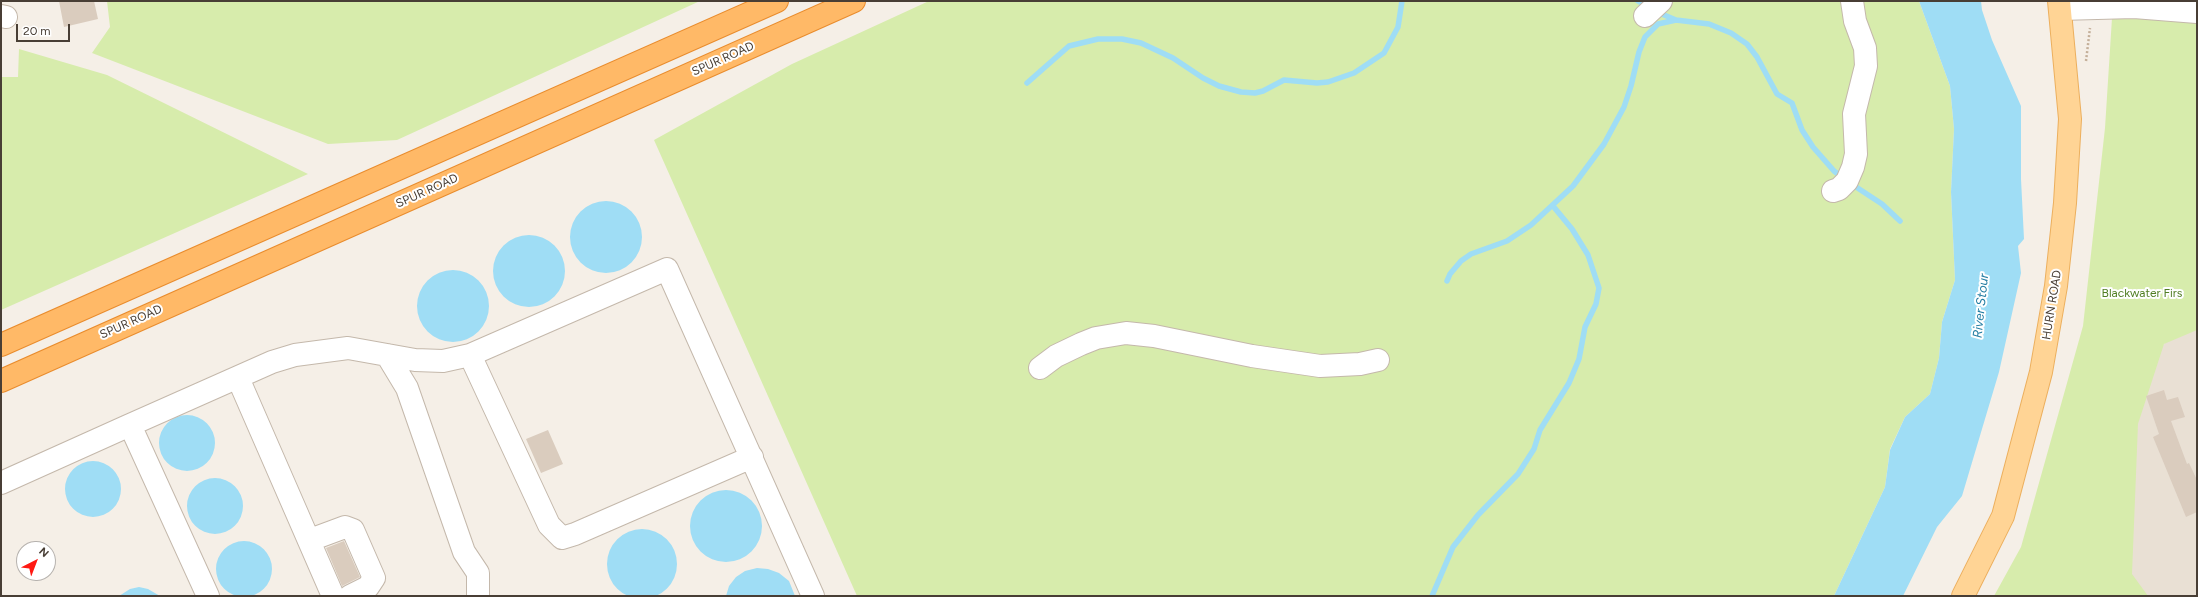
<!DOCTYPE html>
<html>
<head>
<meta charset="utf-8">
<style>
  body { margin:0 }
  #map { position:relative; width:2198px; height:597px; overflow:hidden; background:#f5efe7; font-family:Figtree,sans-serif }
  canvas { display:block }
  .frame { position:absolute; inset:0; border:2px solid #483e35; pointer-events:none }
  .north { position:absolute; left:16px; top:541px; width:40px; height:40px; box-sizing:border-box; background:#fff; border:1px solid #b6b2ae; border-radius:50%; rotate:42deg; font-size:11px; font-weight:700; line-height:16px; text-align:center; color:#483e35 }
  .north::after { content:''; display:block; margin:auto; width:14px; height:18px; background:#ff1913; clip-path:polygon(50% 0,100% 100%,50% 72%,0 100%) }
  .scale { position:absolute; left:16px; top:24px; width:54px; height:18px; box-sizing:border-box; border:2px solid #483e35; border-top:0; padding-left:5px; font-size:12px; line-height:14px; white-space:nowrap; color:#483e35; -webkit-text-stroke:3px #fff; paint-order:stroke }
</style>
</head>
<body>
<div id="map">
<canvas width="2198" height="597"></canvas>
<div class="frame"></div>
<div class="north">N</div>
<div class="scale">20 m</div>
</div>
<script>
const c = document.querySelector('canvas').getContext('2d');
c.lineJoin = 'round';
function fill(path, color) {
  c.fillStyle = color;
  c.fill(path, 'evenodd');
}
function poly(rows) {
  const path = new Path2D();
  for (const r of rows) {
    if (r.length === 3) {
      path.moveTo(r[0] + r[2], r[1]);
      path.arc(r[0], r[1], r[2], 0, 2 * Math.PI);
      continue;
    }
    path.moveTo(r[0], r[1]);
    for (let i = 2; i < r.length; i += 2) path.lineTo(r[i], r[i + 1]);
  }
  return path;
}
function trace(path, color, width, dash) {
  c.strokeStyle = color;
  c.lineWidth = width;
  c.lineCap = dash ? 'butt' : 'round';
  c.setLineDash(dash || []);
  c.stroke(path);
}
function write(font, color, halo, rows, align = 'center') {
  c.font = font + ' Figtree,sans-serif';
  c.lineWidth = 4;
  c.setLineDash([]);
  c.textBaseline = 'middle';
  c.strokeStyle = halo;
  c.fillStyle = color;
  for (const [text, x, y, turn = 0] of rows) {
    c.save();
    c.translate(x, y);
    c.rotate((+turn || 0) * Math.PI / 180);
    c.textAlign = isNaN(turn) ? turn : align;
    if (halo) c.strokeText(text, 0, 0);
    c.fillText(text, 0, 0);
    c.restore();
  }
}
fill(poly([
  [2197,322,2197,596,2124,596,2126,499,2147,367,2171,335]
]), '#e9e0d4');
fill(poly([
  [107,1,700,1,397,140,328,144,92,53,110,27],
  [929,1,1919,1,1950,86,1954,129,1951,192,1955,280,1942,322,1939,358,1930,394,1905,417,1890,449,1885,487,1834,596,857,596,654,140,792,64],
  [2112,18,2197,21,2197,330,2164,344,2138,424,2132,574,2148,596,1994,596,2021,547,2083,326,2105,128],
  [19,49,107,75,308,174,1,310,1,77,18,77]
]), '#d7ecac');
fill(poly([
  [1919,1,1981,1,1982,10,1992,40,2021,106,2021,179,2024,239,2018,246,2021,273,1999,372,1962,496,1937,527,1903,596,1834,596,1885,487,1890,450,1905,417,1930,394,1939,358,1942,322,1955,280,1951,192,1954,129,1950,86],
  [606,237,36],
  [529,271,36],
  [453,306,36],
  [187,443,28],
  [93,489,28],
  [215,506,28],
  [726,526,36],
  [642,564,35],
  [244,569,28],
  [757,568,768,569,779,573,789,581,795,596,726,596,729,586,736,577,745,571],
  [139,587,148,589,160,596,119,596,130,589]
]), '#9fddf5');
trace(poly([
  [1638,1,1648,7],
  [1657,12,1676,20,1709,24,1731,33,1747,44,1757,57,1777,94,1792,103,1802,130,1813,147,1834,171,1843,178],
  [1027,83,1069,46,1098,39,1122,39,1141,43,1173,58,1203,78,1219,86,1241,92,1255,93,1263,91,1284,80,1317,83,1328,82,1354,73,1384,53,1398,27,1402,1],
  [1850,183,1882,204,1900,221],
  [1447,281,1450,274,1461,261,1471,254,1507,241,1531,225,1573,186,1604,144,1624,107,1631,86,1639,52,1645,37,1658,24,1676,20],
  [1432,596,1453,547,1478,515,1518,474,1534,449,1540,430,1569,383,1579,359,1585,327,1596,304,1599,288,1588,255,1572,229,1553,206]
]), '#9fddf5', 5.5);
fill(poly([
  [59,1,94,1,98,19,64,27],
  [2164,390,2167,400,2178,397,2185,417,2171,421,2187,464,2189,463,2197,480,2197,512,2186,517,2153,437,2159,434,2146,396],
  [548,430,563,464,541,473,526,439],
  [344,541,360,577,342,586,326,548]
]), '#daccbe');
const minor = poly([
  [2060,9,2134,7,2197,12],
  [1,16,6,17],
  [1645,16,1661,1],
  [1833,191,1839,189,1847,181,1853,167,1856,154,1854,114,1866,66,1865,48,1855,21,1852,1],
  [387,355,407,388,464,552,478,573,478,596],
  [470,355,549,525,562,538,575,534,752,457],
  [1040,368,1056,356,1081,344,1096,338,1126,333,1154,336,1252,356,1320,366,1360,364,1378,360],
  [238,378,333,596],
  [130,425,272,362,295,355,348,348,415,360,443,361,470,355,667,269,813,596],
  [1,483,130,425,208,596],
  [310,540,345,527,353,530,374,578,368,587,350,596]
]);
const major = poly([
  [1963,596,2003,516,2041,372,2056,286,2065,203,2070,119,2059,1]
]);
const highway = poly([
  [1,345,777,1],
  [1,381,854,1]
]);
trace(minor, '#c4b8ab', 24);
trace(major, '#ecaf5d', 24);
trace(highway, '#e98c2d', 24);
trace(poly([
  [2086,61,2090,28]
]), '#c4af99', 2.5, [2, 2]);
trace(minor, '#fff', 22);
trace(major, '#ffd495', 22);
trace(highway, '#ffb967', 22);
write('12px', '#483e35', '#fff', [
  ["SPUR ROAD",723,59,-24],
  ["SPUR ROAD",427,191,-24],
  ["HURN ROAD",2052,305,-81],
  ["SPUR ROAD",131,322,-24]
]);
write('12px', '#517e24', '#fff', [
  ["Blackwater Firs",2142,293]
]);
write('italic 13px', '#237da2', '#fff', [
  ["River Stour",1981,306,-84]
]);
</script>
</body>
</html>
